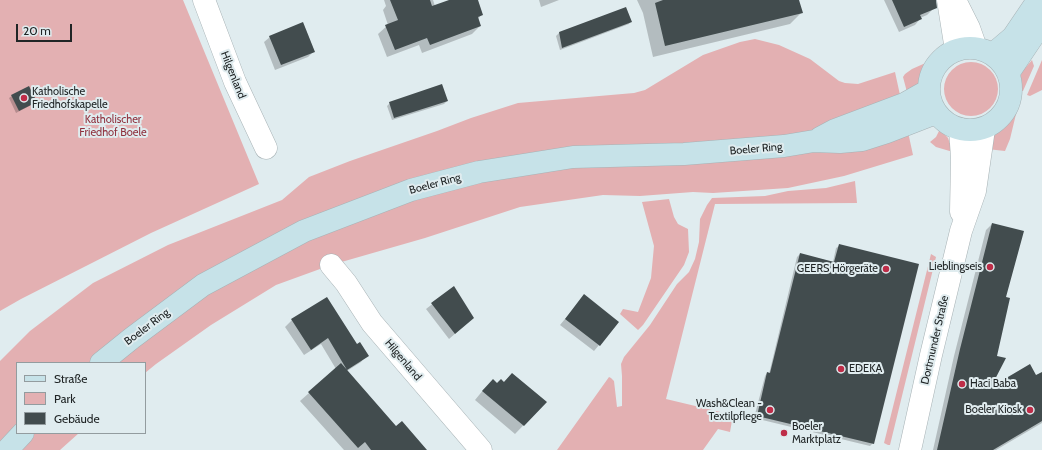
<!DOCTYPE html>
<html>
<head>
<meta charset="utf-8">
<style>
  body { margin:0 }
  #map { position:relative; width:1042px; height:450px; overflow:hidden; background:#e0ecef; font-family:Cabin,sans-serif }
  canvas { display:block }
  .legend { position:absolute; left:16px; top:362px; width:130px; height:72px; box-sizing:border-box; background:#e0ecef; border:1px solid #939c9f; margin:0; padding:5px 7px; list-style:none; font-size:12px; color:#202526 }
  .legend li { display:flex; align-items:center; gap:8px; height:20px }
  .legend b { width:20px; border:1px solid #939c9f }
  .scale { position:absolute; left:16px; top:24px; width:56px; height:18px; box-sizing:border-box; border:2px solid #202526; border-top:0; padding-left:5px; font-size:12px; line-height:14px; white-space:nowrap; color:#202526; -webkit-text-stroke:3px #e0ecef; paint-order:stroke }
</style>
</head>
<body>
<div id="map">
<canvas width="1042" height="450"></canvas>
<ul class="legend">
<li><b style="height:5px;background:#c6e2e8"></b>Straße</li>
<li><b style="height:11px;background:#e3b0b2"></b>Park</li>
<li><b style="height:11px;background:#424c4e"></b>Gebäude</li>
</ul>
<div class="scale">20 m</div>
</div>
<script>
const c = document.querySelector('canvas').getContext('2d');
c.lineJoin = 'round';
function fill(path, color) {
  c.fillStyle = color;
  c.fill(path, 'evenodd');
}
function poly(rows) {
  const path = new Path2D();
  for (const r of rows) {
    if (r.length === 3) {
      path.moveTo(r[0] + r[2], r[1]);
      path.arc(r[0], r[1], r[2], 0, 2 * Math.PI);
      continue;
    }
    path.moveTo(r[0], r[1]);
    for (let i = 2; i < r.length; i += 2) path.lineTo(r[i], r[i + 1]);
  }
  return path;
}
function trace(path, color, width, dash) {
  c.strokeStyle = color;
  c.lineWidth = width;
  c.lineCap = dash ? 'butt' : 'round';
  c.setLineDash(dash || []);
  c.stroke(path);
}
function write(font, color, halo, rows, align = 'center') {
  c.font = font + ' Cabin,sans-serif';
  c.lineWidth = 4;
  c.setLineDash([]);
  c.textBaseline = 'middle';
  c.strokeStyle = halo;
  c.fillStyle = color;
  for (const [text, x, y, turn = 0] of rows) {
    c.save();
    c.translate(x, y);
    c.rotate((+turn || 0) * Math.PI / 180);
    c.textAlign = isNaN(turn) ? turn : align;
    if (halo) c.strokeText(text, 0, 0);
    c.fillText(text, 0, 0);
    c.restore();
  }
}
fill(poly([
  [0,0,183,0,259,184,151,233,21,299,0,311],
  [755,39,779,45,810,59,839,81,845,83,858,84,895,72,913,155,844,176,788,188,713,193,693,192,640,196,603,195,520,207,425,238,331,265,276,285,211,325,156,364,145,373,145,363,17,363,17,433,79,433,60,450,0,450,0,361,30,331,93,283,168,245,282,200,309,177,350,161,437,131,471,118,518,103,634,93,645,90,703,55,740,42],
  [1032,60,1034,66,1023,91,1021,91,1020,83,1022,67,1026,67],
  [1042,60,1042,90,1030,96,1027,95],
  [930,61,920,83,907,92,903,77,905,74,912,69],
  [971,89,27],
  [1014,114,1016,114,1010,139,1005,151,987,149,993,137,1011,119],
  [940,129,948,138,953,152,936,147,930,142,936,137],
  [855,181,857,203,715,204,666,399,733,415,730,432,718,429,703,450,557,450,609,377,611,378,614,381,617,407,622,406,622,376,621,364,624,357,650,325,677,284,689,272,695,259,699,242,700,219,707,205,712,198,765,196,788,191,826,188],
  [669,199,674,217,678,224,688,229,689,252,684,265,643,325,638,330,620,314,623,309,638,312,651,278,654,246,642,202],
  [931,254,936,257,890,445,888,445,884,443]
]), '#e3b0b2');
fill(poly([
  [384,0,433,0,435,6,451,0,477,0,482,14,478,19,480,26,472,34,422,53,419,45,387,57,378,34,388,25,383,10,386,6],
  [539,0,559,0,541,7],
  [637,0,798,0,801,13,790,24,653,57,643,13],
  [884,0,929,0,933,9,927,15,920,18,920,19,915,25,899,32],
  [631,21,629,24,560,50,556,36,559,33],
  [270,37,314,51,308,57,275,70,264,42],
  [12,96,36,102,33,104,16,113,9,98],
  [447,101,444,104,392,120,387,106,390,103],
  [992,224,1005,298,989,389,1036,376,1042,373,1042,423,996,450,933,450,954,356,986,230],
  [839,246,873,443,870,446,754,418,765,376,767,373,769,374,797,257,800,254,833,262,836,248],
  [454,287,473,318,449,339,426,309],
  [584,296,599,345,594,351,560,325],
  [327,298,356,345,367,355,361,362,347,371,396,427,426,450,344,450,300,401,336,369,321,344,304,355,285,327,292,320],
  [512,374,545,403,515,434,475,400,484,389,503,383]
]), '#0003');
fill(poly([
  [390,0,430,0,432,6,449,0,478,0,483,15,478,17,481,26,430,45,427,38,395,50,385,25,398,20],
  [663,0,799,0,803,13,665,46,655,3],
  [892,0,936,0,937,8,920,15,922,19,904,27],
  [626,7,632,22,562,48,559,32],
  [303,22,315,52,281,65,269,36],
  [442,84,448,101,394,118,389,102],
  [29,86,37,102,19,111,11,95],
  [992,223,1024,231,1006,297,1010,298,997,356,1006,358,991,387,1030,364,1036,375,1042,372,1042,421,993,450,937,450,960,349],
  [839,244,919,264,874,444,757,416,767,372,770,373,800,253,834,262],
  [454,286,474,318,455,334,431,303],
  [584,294,619,322,600,346,565,319],
  [327,297,357,344,360,342,369,356,347,370,328,338,311,350,291,319],
  [341,363,396,426,402,421,427,450,371,450,365,442,358,448,308,392],
  [512,373,547,402,524,426,482,391,493,379,497,383,501,379,504,382]
]), '#424c4e');
const street = poly([
  [204,0,235,82,266,148],
  [948,0,956,50],
  [955,0,969,28,976,48],
  [960,129,962,158,961,212],
  [331,265,346,283,372,323,481,450],
  [910,450,931,355,961,231,975,191,984,129]
]);
const secondary = poly([
  [970,89,41],
  [993,54,1013,37,1038,0],
  [1009,72,1042,23],
  [820,138,835,130,904,104,929,90],
  [101,363,132,338,203,285,304,231,411,190,479,172,573,157,684,154,784,146,814,141,840,142,862,140,887,132,936,113],
  [7,450,23,433]
]);
trace(street, '#a7b2b5', 23);
trace(secondary, '#a7b2b5', 23);
trace(street, '#fff', 22);
trace(secondary, '#c6e2e8', 22);
for (const [x, y, r, color] of [
  [24,98,4,"#be2d48"],
  [990,267,4,"#be2d48"],
  [886,269,4,"#be2d48"],
  [841,369,4,"#be2d48"],
  [962,384,4,"#be2d48"],
  [770,410,4,"#be2d48"],
  [1030,410,4,"#be2d48"],
  [784,433,4,"#be2d48"]
]) {
  const dot = new Path2D();
  dot.arc(x, y, r, 0, 2 * Math.PI);
  c.fillStyle = color;
  c.fill(dot);
  trace(dot, '#e0ecef', 1.5);
}
write('11px', '#202526', '#e0ecef', [
  ["Hilgenland",233,75,68],
  ["Boeler Ring",756,149,-5],
  ["Boeler Ring",435,184,-15],
  ["Boeler Ring",147,327,-37],
  ["Dortmunder Straße",935,340,-77],
  ["Hilgenland",403,360,50]
]);
write('11px', '#202526', '#e0ecef', [
  ["Katholische",32,92],
  ["Friedhofskapelle",32,105],
  ["Lieblingseis",982,267,"right"],
  ["GEERS Hörgeräte",878,269,"right"],
  ["EDEKA",849,369],
  ["Haci Baba",970,384],
  ["Wash&Clean -",762,404,"right"],
  ["Textilpflege",762,417,"right"],
  ["Boeler Kiosk",1022,410,"right"],
  ["Boeler",792,427],
  ["Marktplatz",792,440]
], 'left');
write('11px', '#8f313e', '#e0ecef', [
  ["Katholischer",113,120],
  ["Friedhof Boele",113,133]
]);
</script>
</body>
</html>
